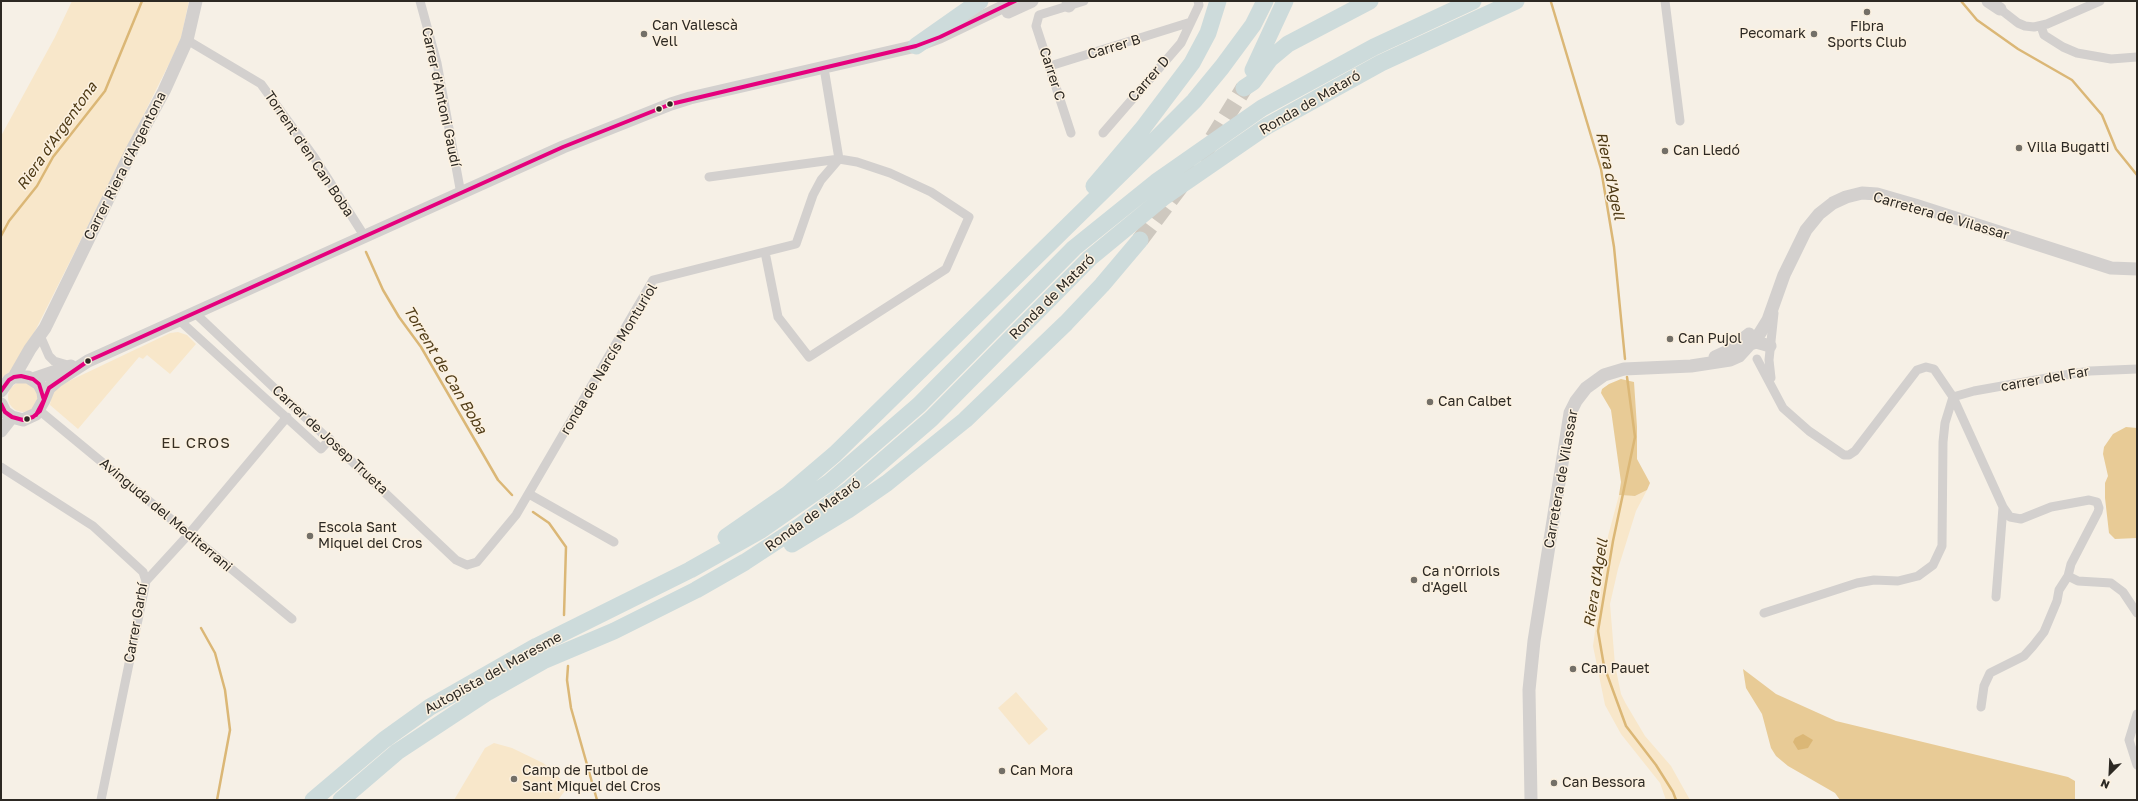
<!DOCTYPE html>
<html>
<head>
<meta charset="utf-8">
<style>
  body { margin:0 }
  #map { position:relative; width:2138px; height:801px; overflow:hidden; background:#f6f0e6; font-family:"Golos Text",sans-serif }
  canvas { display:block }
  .frame { position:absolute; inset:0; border:2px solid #2d2923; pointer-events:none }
  .north { position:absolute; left:2090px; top:753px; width:40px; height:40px; -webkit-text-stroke:3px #fcf1e0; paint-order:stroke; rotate:204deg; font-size:11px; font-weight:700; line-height:16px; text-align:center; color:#2d2923 }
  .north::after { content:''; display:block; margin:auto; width:14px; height:18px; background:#2d2923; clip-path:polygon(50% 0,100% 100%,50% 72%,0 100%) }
</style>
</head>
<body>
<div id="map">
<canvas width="2138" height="801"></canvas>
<div class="frame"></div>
<div class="north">N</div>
</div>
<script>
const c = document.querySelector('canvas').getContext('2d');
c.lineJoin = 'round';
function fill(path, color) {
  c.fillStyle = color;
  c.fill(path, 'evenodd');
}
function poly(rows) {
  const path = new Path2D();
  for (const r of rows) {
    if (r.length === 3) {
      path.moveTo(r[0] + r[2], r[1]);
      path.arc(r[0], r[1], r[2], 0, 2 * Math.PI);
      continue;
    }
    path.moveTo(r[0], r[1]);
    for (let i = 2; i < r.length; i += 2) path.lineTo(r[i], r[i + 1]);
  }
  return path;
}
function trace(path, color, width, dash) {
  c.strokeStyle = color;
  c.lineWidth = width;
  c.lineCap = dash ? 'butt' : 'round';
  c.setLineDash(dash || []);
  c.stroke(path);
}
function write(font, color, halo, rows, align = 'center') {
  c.font = font + ' "Golos Text",sans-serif';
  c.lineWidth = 3;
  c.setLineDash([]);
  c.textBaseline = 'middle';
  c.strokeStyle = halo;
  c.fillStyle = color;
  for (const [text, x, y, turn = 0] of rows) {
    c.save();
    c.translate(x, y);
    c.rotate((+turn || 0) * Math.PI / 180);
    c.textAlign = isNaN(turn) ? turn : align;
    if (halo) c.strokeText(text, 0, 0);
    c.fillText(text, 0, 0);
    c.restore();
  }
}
fill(poly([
  [72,1,189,1,181,38,170,62,18,365,1,379,1,136,55,37],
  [178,332,187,335,196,344,170,374,147,355,143,359,139,357,78,429,50,405,52,392,65,383,170,333],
  [23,397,15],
  [1647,490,1636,511,1618,569,1610,604,1615,665,1621,694,1626,704,1645,736,1671,766,1690,800,1666,800,1660,783,1621,734,1605,705,1593,646,1608,536,1619,495,1635,496],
  [1016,692,1048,729,1029,745,998,708],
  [494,743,512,748,543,763,554,771,567,788,558,800,454,800,485,748]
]), '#f8e7ca');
fill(poly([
  [1621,379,1634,382,1637,427,1637,459,1650,483,1647,490,1635,496,1619,495,1621,482,1611,410,1601,393,1602,389,1609,384],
  [2126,427,2137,428,2137,538,2115,539,2109,533,2105,498,2105,483,2108,476,2103,454,2104,447,2113,434],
  [1743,669,1776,694,1836,721,2068,777,2075,781,2075,800,1840,800,1835,793,1788,766,1776,756,1771,748,1762,714,1746,688]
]), '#e8cb96');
fill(poly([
  [1803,734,1813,740,1808,748,1798,750,1793,742,1795,738]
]), '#dbb776');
trace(poly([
  [1961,1,1977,20,2018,49,2072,80,2102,115,2116,149,2137,175],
  [1551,2,1601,169,1614,247,1625,359],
  [1,236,9,221,37,186,53,157,105,91,142,1],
  [366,252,383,290,399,317,421,347,498,480,512,495],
  [1627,377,1635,437,1613,541,1598,631,1604,666,1626,726,1656,765,1673,792,1676,800],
  [533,512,549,523,566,547,564,615],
  [201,628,215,653,225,690,230,730,217,800],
  [568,666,567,680,571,708,597,800]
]), '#dbb776', 2.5);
trace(poly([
  [1140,240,1199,161,1244,88]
]), '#cec8bf', 17, [17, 8]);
trace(poly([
  [420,1,437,63,461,194],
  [1665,1,1680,121],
  [2000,9,2018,23,2025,26,2034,27,2047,24,2100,1],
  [2041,26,2044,35,2063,47,2077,53,2111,59,2137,57],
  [187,40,261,84,314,157,365,237],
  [1050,66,1191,22],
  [1071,133,1036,26,1039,15,1084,1],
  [1103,133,1181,43,1199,5,1198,1],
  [709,177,839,159,857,162,890,173,931,192,969,217,946,269,809,357,778,317,765,252],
  [195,313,456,560,467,565,477,562,516,515,653,280,796,244,813,195,821,180,839,159,825,74],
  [179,320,321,449,330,439],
  [42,340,49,356,54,361,71,366],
  [1757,359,1783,408,1809,431,1844,455,1849,455,1855,451,1917,370,1926,367,1934,369,1953,397,2003,507,2010,517,2021,519,2051,507,2089,500,2097,502,2099,508,2098,512,2071,564,2068,576,2078,581,2111,583,2123,592,2137,613],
  [1771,378,1769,360,1774,313],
  [40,411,292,619],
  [1,467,93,526,143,572,146,581,101,800],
  [529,494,614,542],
  [146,581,189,534,287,417],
  [1996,597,2003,507],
  [1764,613,1857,583,1874,580,1898,581,1918,576,1933,565,1942,546,1943,442,1945,423,1953,397,1974,391,2058,376,2090,371,2137,369],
  [1981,707,1984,686,1990,673,2024,656,2033,646,2044,632,2057,601,2059,590,2068,576],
  [2137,714,2129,740,2137,765]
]), '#d3d0ce', 9);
trace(poly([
  [1068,1,1069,6],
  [1988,1,2000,9],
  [1008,12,1032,1],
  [1747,345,1756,342,1770,346],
  [1715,357,1726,352,1749,334],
  [14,377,30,349,45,328,133,148,164,91,187,40,196,1],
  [33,379,71,366],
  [1,391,9,380,14,377,28,377,39,384,43,392,44,400,36,414,23,420,12,417,5,412,1,404],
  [44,400,49,388,57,381,88,361,563,147,671,104,690,98,916,46,940,37,1015,1],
  [1,431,12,417],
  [1531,800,1529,690,1534,641,1570,413,1576,401,1586,388,1604,375,1624,369,1691,366,1730,360,1739,356,1760,333,1768,320,1784,275,1806,230,1819,214,1833,203,1846,197,1862,193,1877,194,1915,205,2111,268,2137,269]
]), '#d3d0ce', 13);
trace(poly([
  [916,46,980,1],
  [1253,70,1285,1],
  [1244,88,1253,82,1270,59,1288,44,1370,1],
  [1094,186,1143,128,1192,63,1208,33,1218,1],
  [726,537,788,494,835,454,1148,147,1194,101,1222,67,1253,25,1265,1],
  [792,544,848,510,887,483,965,420,1066,323,1102,285,1140,240],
  [313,800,384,740,430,707,537,646,690,570,761,530,830,482,919,405,1074,248,1156,182,1262,108,1374,47,1473,1],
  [341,800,397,752,488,692,543,661,614,631,696,590,745,562,800,526,850,489,931,419,1090,258,1164,197,1267,126,1381,63,1516,1]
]), '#cddbdb', 17);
trace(poly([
  [1,391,9,380,14,377,21,376,33,379,39,384,44,400,36,415],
  [1,404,5,412,12,417,23,420,33,417,40,411,49,388,88,361,563,147,671,104,916,46,940,37,1015,1]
]), '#e5007d', 4);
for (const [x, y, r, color] of [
  [1867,12,4,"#736f67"],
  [644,34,4,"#736f67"],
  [1814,34,4,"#736f67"],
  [670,104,3.5,"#2d2923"],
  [659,109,3.5,"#2d2923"],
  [2019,148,4,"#736f67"],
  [1665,151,4,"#736f67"],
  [1670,339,4,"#736f67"],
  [88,361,3.5,"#2d2923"],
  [1430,402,4,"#736f67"],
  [27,419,3.5,"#2d2923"],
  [310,536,4,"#736f67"],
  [1414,580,4,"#736f67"],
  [1573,669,4,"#736f67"],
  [1002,771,4,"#736f67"],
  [514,779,4,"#736f67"],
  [1554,783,4,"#736f67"]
]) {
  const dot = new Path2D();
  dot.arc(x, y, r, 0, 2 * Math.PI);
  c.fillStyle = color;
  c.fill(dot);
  trace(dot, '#fcf1e0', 1.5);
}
write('14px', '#2d2923', '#fcf1e0', [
  ["Can Vallescà",652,26],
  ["Vell",652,42],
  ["Fibra",1867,27,"center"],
  ["Sports Club",1867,43,"center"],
  ["Pecomark",1806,34,"right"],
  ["Villa Bugatti",2027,148],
  ["Can Lledó",1673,151],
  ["Can Pujol",1678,339],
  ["Can Calbet",1438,402],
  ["Escola Sant",318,528],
  ["Miquel del Cros",318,544],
  ["Ca n'Orriols",1422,572],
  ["d'Agell",1422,588],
  ["Can Pauet",1581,669],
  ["Camp de Futbol de",522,771],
  ["Sant Miquel del Cros",522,787],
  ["Can Mora",1010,771],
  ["Can Bessora",1562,783]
], 'left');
write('14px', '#2d2923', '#fcf1e0', [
  ["Carrer B",1114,47,-17],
  ["Carrer C",1052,74,72],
  ["Carrer D",1149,79,-49],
  ["Carrer d'Antoni Gaudí",441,97,78],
  ["Ronda de Mataró",1310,103,-30],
  ["Torrent d'en Can Boba",309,154,56],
  ["Carrer Riera d'Argentona",125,166,-63],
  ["Carretera de Vilassar",1941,216,16],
  ["Ronda de Mataró",1052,297,-45],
  ["ronda de Narcís Monturiol",609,359,-59],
  ["carrer del Far",2045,379,-10],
  ["Carrer de Josep Trueta",330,440,43],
  ["Carretera de Vilassar",1561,479,-80],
  ["Avinguda del Mediterrani",166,515,40],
  ["Ronda de Mataró",813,515,-36],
  ["Carrer Garbí",136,623,-80],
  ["Autopista del Maresme",493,673,-29]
]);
write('italic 15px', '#503c17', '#fcf1e0', [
  ["Riera d'Argentona",57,136,-55],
  ["Riera d'Agell",1610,176,78],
  ["Torrent de Can Boba",445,370,59],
  ["Riera d'Agell",1596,583,-81]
]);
c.letterSpacing = '1px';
write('15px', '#383022', '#fcf1e0', [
  ["EL CROS",196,443]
]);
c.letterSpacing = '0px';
</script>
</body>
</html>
